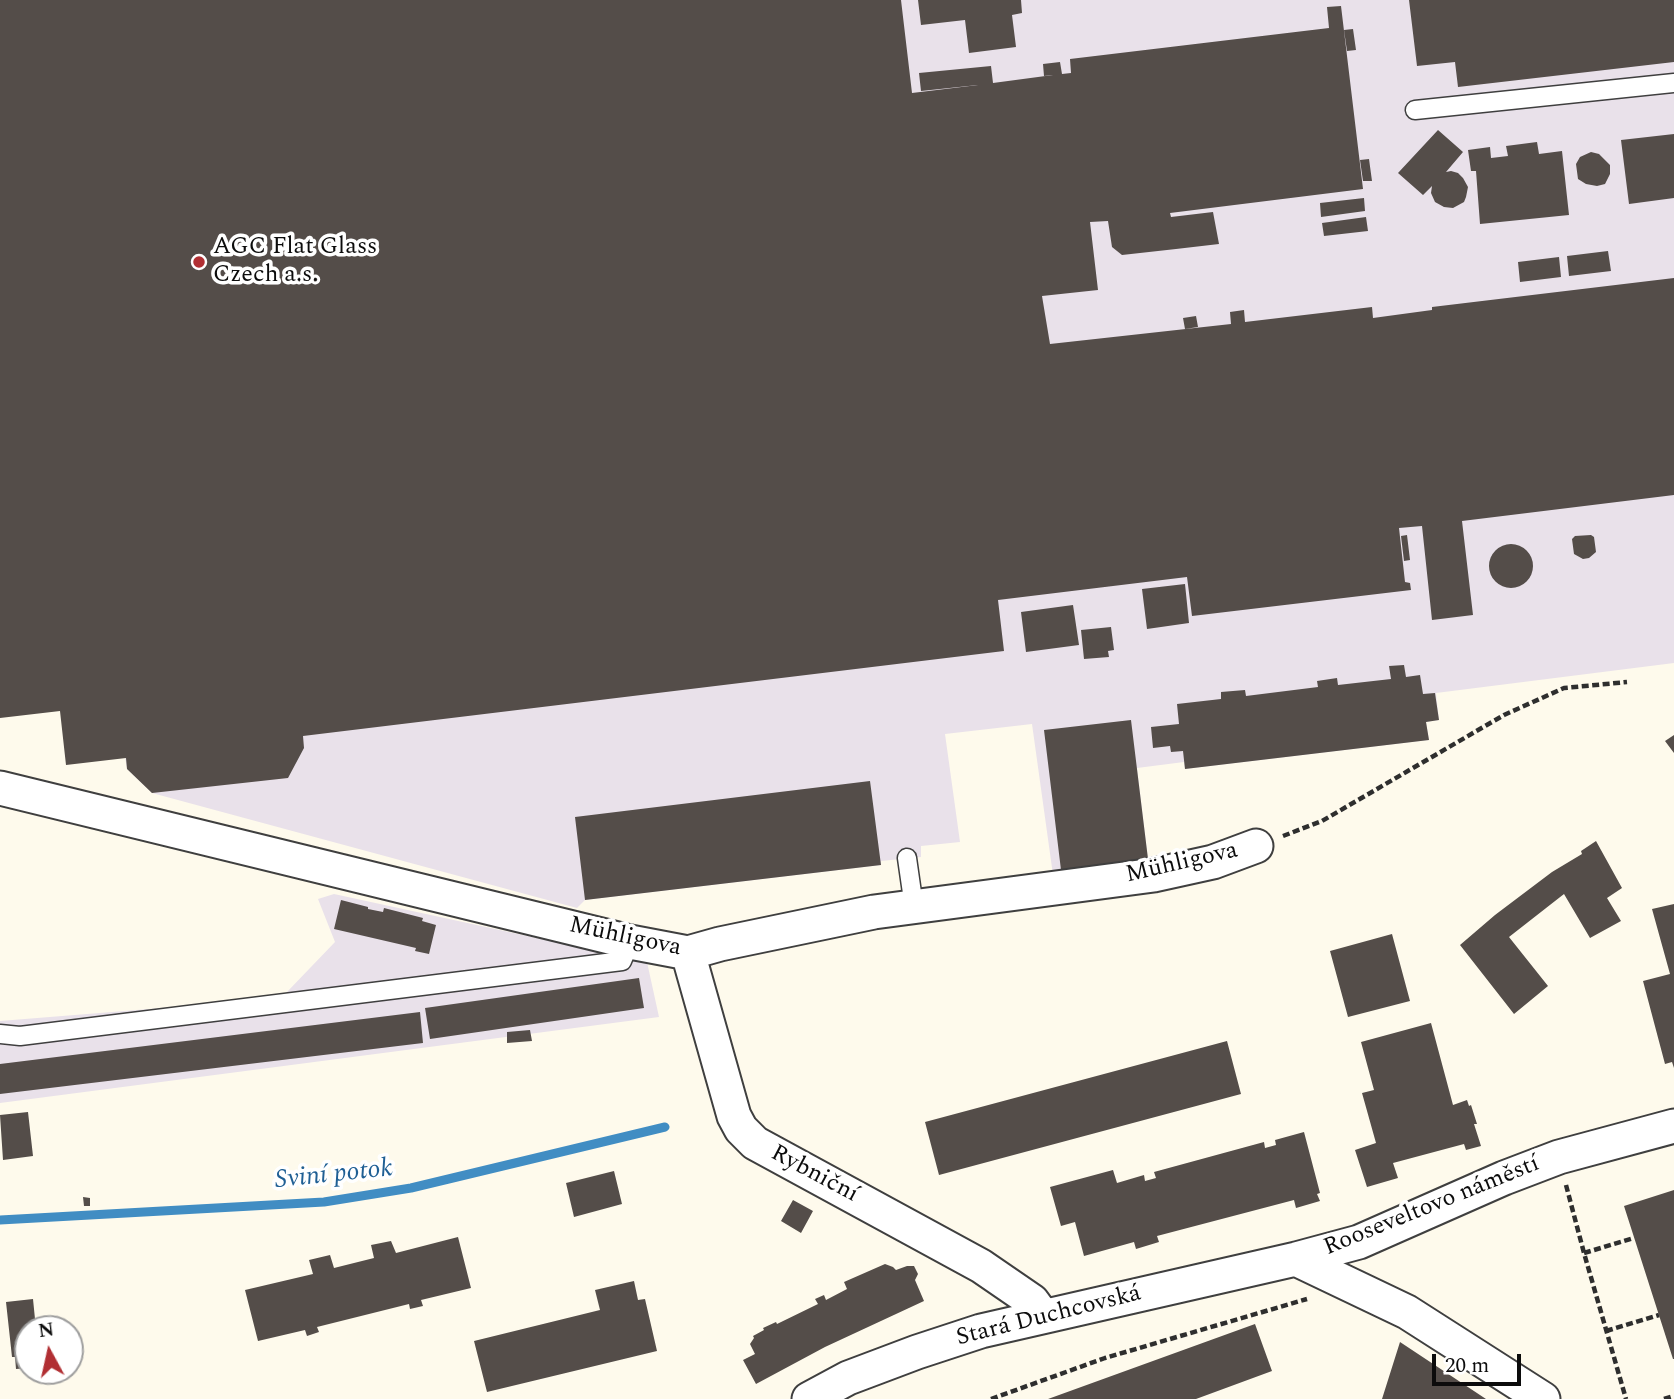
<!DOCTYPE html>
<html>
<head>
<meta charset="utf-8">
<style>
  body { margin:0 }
  #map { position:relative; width:1674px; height:1399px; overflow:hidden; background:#fefaec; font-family:Spectral,serif }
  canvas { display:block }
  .north { position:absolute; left:14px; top:1315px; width:70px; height:70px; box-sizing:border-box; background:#fff; border:2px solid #9e9e9e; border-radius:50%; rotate:352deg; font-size:19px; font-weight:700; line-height:28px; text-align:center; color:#0c0c0c }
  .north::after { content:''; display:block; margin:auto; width:24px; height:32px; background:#b12f33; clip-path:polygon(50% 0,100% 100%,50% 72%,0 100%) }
  .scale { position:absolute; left:1432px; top:1354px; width:89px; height:32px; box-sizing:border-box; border:4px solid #0c0c0c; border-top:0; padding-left:9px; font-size:21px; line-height:24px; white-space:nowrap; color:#0c0c0c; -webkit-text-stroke:5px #fff; paint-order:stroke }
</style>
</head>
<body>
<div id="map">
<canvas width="1674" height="1399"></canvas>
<div class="north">N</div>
<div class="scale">20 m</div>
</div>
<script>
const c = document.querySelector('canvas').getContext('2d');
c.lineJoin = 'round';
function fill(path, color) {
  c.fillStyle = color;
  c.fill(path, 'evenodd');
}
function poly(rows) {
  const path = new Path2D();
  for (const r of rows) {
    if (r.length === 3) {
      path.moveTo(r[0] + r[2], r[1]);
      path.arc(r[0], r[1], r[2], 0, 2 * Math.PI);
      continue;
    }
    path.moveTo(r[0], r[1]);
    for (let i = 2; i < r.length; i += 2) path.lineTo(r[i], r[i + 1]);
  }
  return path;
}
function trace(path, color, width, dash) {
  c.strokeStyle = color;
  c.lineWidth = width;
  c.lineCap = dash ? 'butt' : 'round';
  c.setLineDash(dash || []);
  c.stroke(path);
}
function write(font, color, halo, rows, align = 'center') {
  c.font = font + ' Spectral,serif';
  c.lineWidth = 7;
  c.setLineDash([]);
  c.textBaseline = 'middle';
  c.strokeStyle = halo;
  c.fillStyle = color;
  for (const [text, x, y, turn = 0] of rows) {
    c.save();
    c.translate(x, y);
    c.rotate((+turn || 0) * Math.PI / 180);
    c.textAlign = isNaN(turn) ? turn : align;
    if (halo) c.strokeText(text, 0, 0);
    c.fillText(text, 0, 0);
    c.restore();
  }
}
fill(poly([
  [0,0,1674,0,1674,663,1436,693,1439,720,1426,722,1429,740,1185,769,1184,762,1137,768,1148,859,1053,875,1032,724,945,734,960,842,921,846,921,857,881,861,881,865,585,900,577,908,152,793,127,769],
  [334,894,647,962,659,1017,0,1103,0,1021,174,1007,286,993,335,942,318,899]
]), '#e9e1ea');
trace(poly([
  [0,1220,324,1202,411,1188,665,1127]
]), '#418dc3', 9);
fill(poly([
  [0,0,901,0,912,93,978,85,921,91,919,73,991,66,993,83,1053,75,1044,76,1043,64,1060,62,1062,74,1071,73,1070,59,1329,28,1327,7,1341,6,1363,189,1170,213,1171,217,1213,212,1219,244,1176,249,1122,255,1112,247,1108,221,1090,222,1098,290,1042,296,1050,344,1231,324,1230,312,1244,310,1245,322,1372,307,1373,318,1432,310,1432,307,1674,278,1674,495,1462,521,1473,615,1432,620,1422,526,1399,528,1405,582,1410,583,1411,590,1192,616,1187,577,998,600,1004,651,303,736,304,748,288,778,152,793,127,769,126,758,66,765,60,711,0,718],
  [918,0,1021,0,1022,13,1012,15,1016,47,969,53,965,20,921,25],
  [1409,0,1674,0,1674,62,1458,87,1455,62,1417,66],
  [1353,29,1356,50,1347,51,1344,30],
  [1438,130,1463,152,1446,172,1451,171,1458,173,1463,178,1468,187,1466,197,1464,202,1453,208,1444,207,1435,202,1431,193,1432,186,1423,195,1398,173],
  [1674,134,1674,198,1629,204,1621,140],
  [1537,142,1539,154,1562,151,1569,215,1480,224,1476,171,1471,171,1468,150,1490,147,1491,158,1508,156,1506,146],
  [1591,152,1599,154,1610,165,1610,174,1605,184,1597,186,1586,184,1578,179,1576,164,1580,157],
  [1369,159,1372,181,1363,181,1360,160],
  [1364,198,1365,211,1321,217,1320,203],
  [1366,217,1368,231,1324,236,1322,223],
  [1608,251,1611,271,1569,276,1567,256],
  [1559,257,1561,277,1520,282,1518,262],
  [1196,316,1198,327,1185,329,1183,318],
  [1407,535,1410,560,1404,561,1401,536],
  [1591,535,1594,537,1596,552,1589,558,1583,559,1574,554,1572,539,1575,536],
  [1511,566,22],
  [1185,584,1189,623,1147,629,1142,589],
  [1073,605,1079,645,1026,652,1021,612],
  [1111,627,1114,650,1108,651,1109,657,1084,659,1081,630],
  [1404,665,1406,677,1420,675,1423,694,1435,693,1439,720,1426,722,1429,740,1185,769,1183,751,1171,752,1170,746,1153,748,1151,727,1179,724,1177,704,1221,699,1221,692,1245,690,1246,696,1318,687,1317,681,1337,678,1338,685,1391,679,1389,666],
  [1131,720,1148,859,1061,870,1044,730],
  [1674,735,1674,753,1665,741],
  [870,781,881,865,585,900,575,817],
  [1596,841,1622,888,1607,898,1621,921,1590,938,1564,894,1509,937,1548,986,1514,1014,1460,945,1495,915,1552,872,1582,854,1581,851],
  [341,900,368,907,368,909,383,912,384,908,423,918,422,921,436,925,429,954,415,951,416,948,334,929],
  [1674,904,1674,1068,1672,1062,1665,1064,1643,981,1670,974,1652,909],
  [1392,934,1410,1001,1348,1017,1330,951],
  [639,978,644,1008,430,1039,425,1008],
  [420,1012,423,1043,0,1094,0,1064],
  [1431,1023,1453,1105,1467,1100,1469,1106,1471,1105,1477,1124,1474,1124,1481,1146,1466,1150,1464,1144,1393,1163,1398,1178,1367,1187,1355,1150,1376,1143,1362,1093,1374,1090,1361,1042],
  [530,1030,532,1041,507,1043,507,1032],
  [1227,1041,1241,1094,939,1175,925,1122],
  [28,1112,33,1156,3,1160,0,1115],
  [1304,1132,1320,1193,1317,1194,1320,1201,1296,1208,1294,1200,1157,1236,1159,1242,1136,1249,1134,1242,1084,1256,1075,1222,1061,1226,1050,1187,1113,1170,1117,1183,1144,1175,1145,1181,1156,1178,1154,1172,1264,1142,1265,1148,1276,1145,1275,1140],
  [614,1171,622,1204,574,1217,566,1183],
  [1674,1190,1674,1359,1673,1359,1624,1206],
  [83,1197,90,1198,90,1206,84,1206],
  [793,1200,813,1211,801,1233,781,1221],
  [458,1237,471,1288,421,1300,423,1306,410,1309,409,1304,317,1327,319,1332,307,1336,305,1330,258,1341,245,1290,313,1274,309,1260,330,1255,334,1268,374,1258,371,1245,391,1241,396,1253],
  [885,1264,893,1267,896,1270,907,1266,914,1266,918,1274,915,1280,924,1301,825,1347,756,1384,743,1360,755,1354,750,1344,754,1338,753,1336,764,1330,763,1328,776,1322,777,1324,818,1304,815,1299,824,1295,826,1300,847,1289,844,1282],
  [634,1281,638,1300,645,1299,657,1351,487,1392,474,1341,600,1310,595,1290],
  [33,1299,36,1329,28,1329,28,1368,16,1369,15,1357,12,1357,6,1302],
  [1255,1324,1272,1371,1196,1399,1048,1399],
  [1400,1342,1486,1399,1382,1399]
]), '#544d49');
const lane = poly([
  [1415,110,1674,83],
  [907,858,914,907],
  [0,1034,20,1036,622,961,630,942]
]);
const street = poly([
  [0,788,630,942,688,953,720,944,874,912,1154,875,1213,862,1256,846],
  [688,953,734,1116,741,1129,755,1143,981,1266,1032,1301,1043,1316],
  [1296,1259,1407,1312,1543,1399],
  [809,1399,848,1378,917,1352,981,1331,1296,1259,1359,1242,1504,1178,1559,1157,1674,1126]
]);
trace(lane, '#3f3f3f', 21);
trace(street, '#3f3f3f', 37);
trace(poly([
  [1283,836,1322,821,1504,715,1564,688,1627,682],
  [1566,1185,1584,1253,1626,1399],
  [1584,1253,1634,1238],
  [1606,1331,1659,1315],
  [991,1399,1105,1358,1307,1299],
  [1664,1399,1674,1396]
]), '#2e2e2e', 4.5, [7, 3.5]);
trace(lane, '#fff', 18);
trace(street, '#fff', 33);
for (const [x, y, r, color] of [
  [199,262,7,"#b12f33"]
]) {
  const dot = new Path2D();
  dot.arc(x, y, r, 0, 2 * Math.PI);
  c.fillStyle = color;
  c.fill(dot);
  trace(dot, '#fff', 2.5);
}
write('24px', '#0c0c0c', '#fff', [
  ["AGC Flat Glass",213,248],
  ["Czech a.s.",213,276]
], 'left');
write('24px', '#0c0c0c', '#fff', [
  ["Mühligova",1182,864,-13],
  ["Mühligova",625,938,12],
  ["Rybniční",814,1175,28],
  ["Rooseveltovo náměstí",1432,1207,-22],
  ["Stará Duchcovská",1049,1317,-14]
]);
write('italic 26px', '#1f5f94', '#fff', [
  ["Sviní potok",334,1176,-6]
]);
</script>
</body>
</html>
